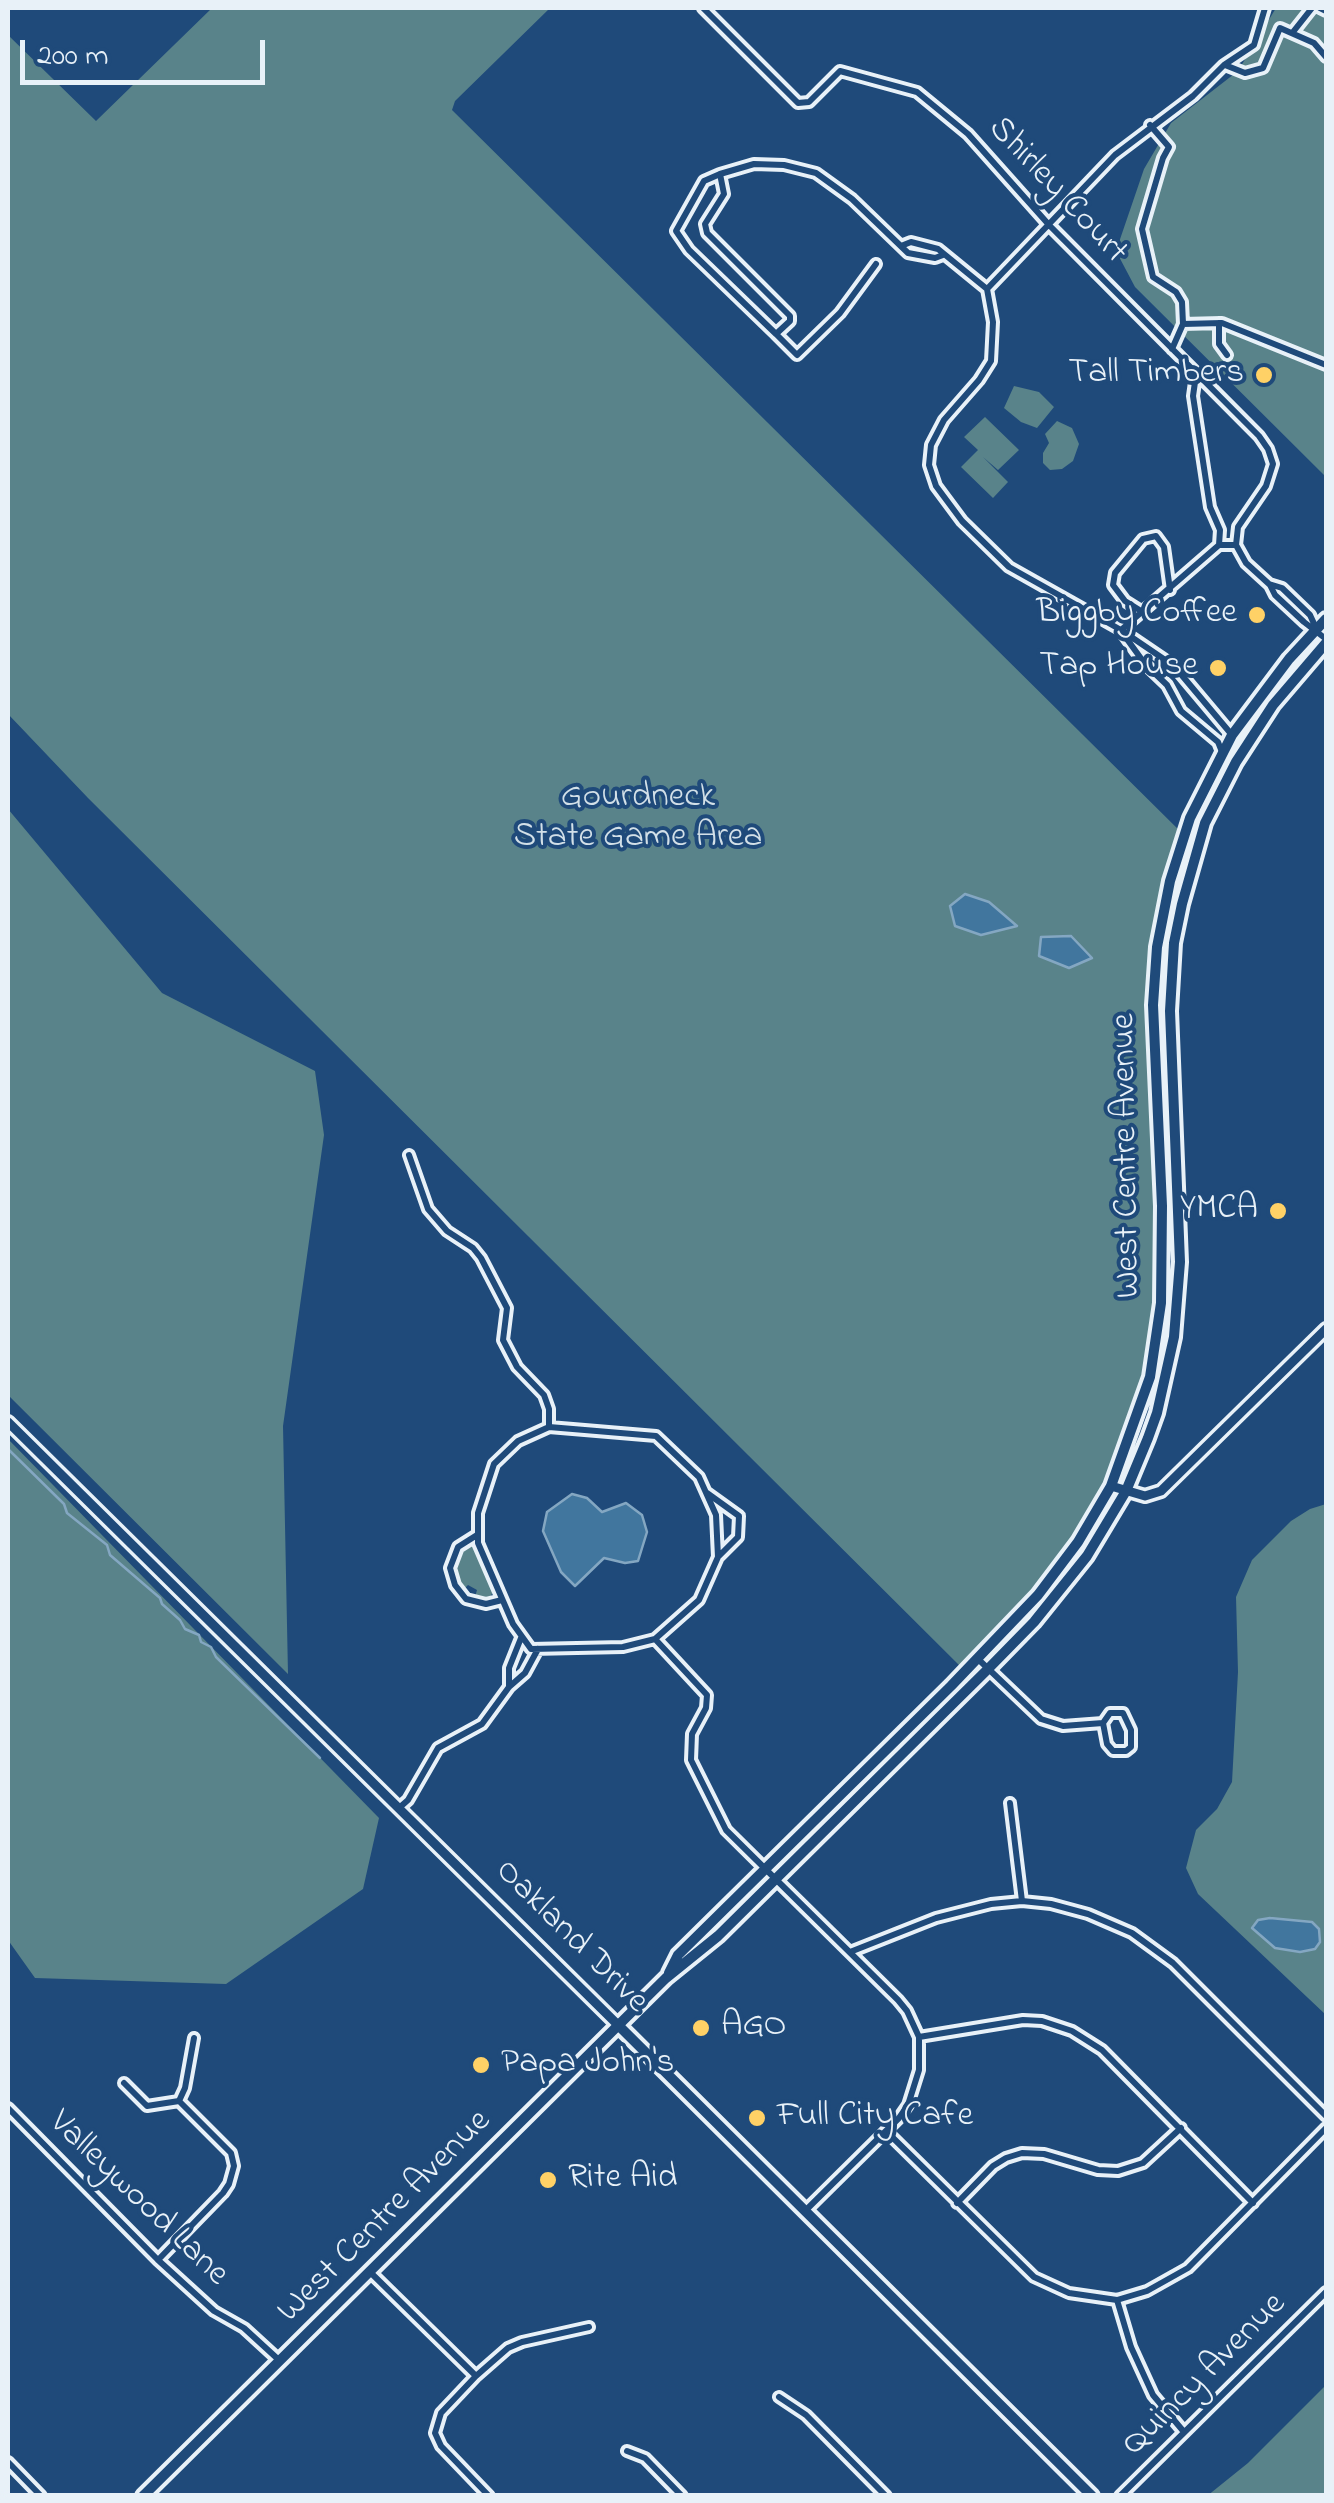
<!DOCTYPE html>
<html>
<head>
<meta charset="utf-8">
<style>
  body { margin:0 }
  #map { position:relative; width:1334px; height:2503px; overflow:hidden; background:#1f4a7a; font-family:"Indie Flower",sans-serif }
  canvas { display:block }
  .frame { position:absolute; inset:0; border:10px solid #e8f1f8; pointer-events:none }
  .scale { position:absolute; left:20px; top:40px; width:245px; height:45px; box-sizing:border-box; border:5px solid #e8f1f8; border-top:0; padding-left:12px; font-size:30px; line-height:35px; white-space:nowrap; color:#e8f1f8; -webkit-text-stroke:8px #1f4a7a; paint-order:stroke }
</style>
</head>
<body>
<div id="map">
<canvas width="1334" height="2503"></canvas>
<div class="frame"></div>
<div class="scale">200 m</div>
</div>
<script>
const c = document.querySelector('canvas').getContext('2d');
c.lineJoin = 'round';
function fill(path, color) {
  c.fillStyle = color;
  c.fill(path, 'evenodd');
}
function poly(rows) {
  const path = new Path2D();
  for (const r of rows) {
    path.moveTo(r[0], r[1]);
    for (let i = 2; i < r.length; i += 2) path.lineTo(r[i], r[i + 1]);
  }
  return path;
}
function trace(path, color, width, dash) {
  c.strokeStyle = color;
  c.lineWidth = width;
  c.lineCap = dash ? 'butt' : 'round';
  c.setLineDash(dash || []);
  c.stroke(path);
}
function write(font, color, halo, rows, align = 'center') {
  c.font = font + ' "Indie Flower",sans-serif';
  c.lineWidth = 8;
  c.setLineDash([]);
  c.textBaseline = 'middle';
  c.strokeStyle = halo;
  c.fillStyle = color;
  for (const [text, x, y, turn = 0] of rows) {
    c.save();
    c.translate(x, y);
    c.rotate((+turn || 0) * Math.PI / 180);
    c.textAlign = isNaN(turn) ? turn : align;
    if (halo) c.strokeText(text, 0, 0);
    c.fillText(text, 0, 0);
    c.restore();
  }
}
fill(poly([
  [212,8,550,8,455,101,452,110,1187,838,1170,891,1158,956,1155,1001,1165,1296,1151,1387,1076,1551,1020,1623,967,1673,88,798,8,714,8,35,96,121],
  [1276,8,1326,8,1326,477,1135,287,1116,251,1144,169,1171,123,1238,71],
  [1014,386,1039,392,1054,407,1037,428,1021,422,1004,408],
  [985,417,1019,450,998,470,983,457,1008,482,993,498,961,467,978,450,964,437],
  [1057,421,1072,428,1079,444,1073,461,1062,469,1050,470,1043,463,1043,453,1049,443,1045,434],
  [8,809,162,993,315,1071,324,1135,283,1426,288,1674,8,1395],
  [8,1439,379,1818,363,1889,226,1984,35,1978,8,1940],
  [1326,1504,1326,2015,1198,1894,1186,1868,1196,1830,1217,1809,1232,1782,1238,1672,1236,1597,1252,1560,1291,1521,1310,1509],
  [472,1542,493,1592,490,1597,475,1597,477,1590,468,1585,463,1590,456,1579,454,1564,458,1552],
  [1326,2385,1326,2495,1207,2496,1248,2463]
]), '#59838a');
const water = poly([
  [965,894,989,902,1017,926,981,935,955,926,950,906,965,894],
  [1071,936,1092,958,1069,968,1039,956,1041,937,1071,936],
  [572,1494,587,1498,602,1512,626,1503,642,1515,647,1532,638,1561,625,1563,604,1558,575,1586,561,1572,543,1531,547,1512,572,1494],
  [1270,1918,1312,1922,1319,1929,1320,1942,1315,1949,1300,1952,1275,1948,1252,1928,1258,1920,1270,1918]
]);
fill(water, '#41769e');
trace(water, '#84a7c2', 2.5);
trace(poly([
  [8,1449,64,1504,67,1513,107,1545,110,1555,160,1598,162,1604,180,1620,185,1629,199,1635,201,1642,211,1647,216,1657,320,1758]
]), '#84a7c2', 2.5);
const minor = poly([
  [703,8,798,103,809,102,840,71,917,92,968,134,1050,226,1259,436,1268,449,1273,464,1266,486,1238,527,1236,545],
  [1320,8,1326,11],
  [1293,32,1312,8],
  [1225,65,1245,73,1263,68,1280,28,1314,43,1326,57],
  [1150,125,1169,147,1163,158,1142,229,1153,277,1176,292,1182,302,1183,324,1172,349],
  [720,174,704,181,676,231,689,250,776,334,790,321,790,316,707,233,705,224,724,194,720,174,754,164,784,165,816,173,852,199,908,253,935,258,943,255],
  [901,246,911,242,938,249,987,289],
  [987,289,993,322,991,361,979,380,944,420,931,445,929,465,936,486,962,521,1009,567,1121,630,1174,666,1232,735],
  [987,289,1115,155,1193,96,1224,65,1254,45,1265,8],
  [1219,323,1219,344,1227,355],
  [1183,324,1222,323,1326,365],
  [776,334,797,355,840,313,876,264],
  [1219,545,1236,545,1246,563,1269,584,1282,588,1310,615,1316,628],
  [1270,585,1275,595,1304,622,1326,639],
  [1141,611,1125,601,1113,585,1115,573,1143,539,1156,536,1164,547,1170,590],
  [1121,630,1219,545,1220,530,1210,507,1193,396,1196,375],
  [1124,635,1145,664,1167,685,1181,711,1218,742,1222,752],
  [409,1155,428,1209,447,1231,473,1248,481,1258,507,1308,503,1340,517,1367,544,1395,549,1409,549,1427],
  [549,1427,656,1436,699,1477,716,1515,718,1557,699,1600,655,1639,623,1647,531,1649,513,1624,478,1543,478,1513,494,1464,518,1441,549,1427],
  [707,1493,739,1516,738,1537,719,1556],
  [477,1535,458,1547,450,1568,455,1585,466,1599,486,1604,502,1600],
  [655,1639,707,1695,706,1708,692,1734,691,1760,726,1830,898,2000,907,2011,919,2037,919,2070,908,2105,899,2118,805,2211],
  [978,1659,1041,1719,1063,1726,1103,1723,1107,1744,1113,1751,1126,1751,1131,1747,1131,1730,1123,1713,1110,1713,1103,1723],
  [509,1687,509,1668,521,1638],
  [1010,1803,1022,1901],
  [399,1808,408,1800,438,1748,482,1724,509,1687,525,1673,538,1649],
  [850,1952,936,1918,991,1904,1022,1901,1051,1904,1088,1914,1132,1933,1173,1963,1326,2116],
  [919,2037,1023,2020,1042,2021,1072,2031,1102,2050,1253,2203],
  [124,2083,147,2106,179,2101],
  [179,2101,185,2088,194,2038],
  [8,2108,158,2260,214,2311,244,2328,280,2361],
  [886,2131,1034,2277,1069,2293,1117,2300,1147,2291,1188,2268,1326,2128],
  [957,2203,993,2166,1006,2158,1022,2153,1044,2154,1098,2170,1118,2171,1143,2163,1181,2128],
  [158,2260,223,2193,229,2184,234,2166,231,2153,179,2101],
  [370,2272,476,2376,441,2413,435,2433,441,2446,489,2496],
  [1117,2300,1131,2347,1153,2395,1184,2432],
  [476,2376,508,2348,522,2342,589,2327],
  [779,2397,806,2415,886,2496],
  [627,2451,645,2458,682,2496],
  [8,2462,41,2496],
  [1120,2496,1326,2292]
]);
const tertiary = poly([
  [8,1422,619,2026],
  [1111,1486,1145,1496,1161,1491,1326,1329]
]);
const secondary = poly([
  [619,2026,1092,2496]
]);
const primary = poly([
  [669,1973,678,1955,951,1686,1038,1595,1078,1542,1111,1486,1150,1377,1161,1303,1162,1206,1153,1005,1157,947,1170,881,1190,818,1232,735,1289,659,1326,619],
  [143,2496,666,1978,718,1936,988,1669,1034,1622,1087,1556,1126,1491,1148,1438,1157,1413,1174,1337,1180,1262,1170,1011,1174,943,1182,904,1205,823,1236,762,1273,705,1326,643]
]);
trace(minor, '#e8f1f8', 14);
trace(tertiary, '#e8f1f8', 16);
trace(secondary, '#e8f1f8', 18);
trace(primary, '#e8f1f8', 18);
trace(minor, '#1f4a7a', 6);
trace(tertiary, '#1f4a7a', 9);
trace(secondary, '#1f4a7a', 10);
trace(primary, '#1f4a7a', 10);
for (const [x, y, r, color] of [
  [1264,375,10,"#ffd166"],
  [1257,615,10,"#ffd166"],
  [1218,668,10,"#ffd166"],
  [1278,1211,10,"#ffd166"],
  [701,2028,10,"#ffd166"],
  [481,2065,10,"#ffd166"],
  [757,2118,10,"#ffd166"],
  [548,2180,10,"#ffd166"]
]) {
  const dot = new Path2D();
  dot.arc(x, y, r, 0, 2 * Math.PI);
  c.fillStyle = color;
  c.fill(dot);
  trace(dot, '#1f4a7a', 4);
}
write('35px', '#e8f1f8', '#1f4a7a', [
  ["Shirley Court",1056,192,47],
  ["West Centre Avenue",1129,1156,-91],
  ["Oakland Drive",570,1938,45],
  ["Valleywood Lane",137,2200,44],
  ["West Centre Avenue",386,2218,-45],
  ["Quincy Avenue",1206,2376,-45]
]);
write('35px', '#e8f1f8', '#1f4a7a', [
  ["Tall Timbers",1244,375],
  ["Biggby Coffee",1237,615],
  ["Tap House",1198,668],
  ["YMCA",1258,1211],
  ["AGO",721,2028,"left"],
  ["Papa John's",501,2065,"left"],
  ["Full City Cafe",777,2118,"left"],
  ["Rite Aid",568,2180,"left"]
], 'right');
write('35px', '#d3e0e8', '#1f4a7a', [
  ["Gourdneck",638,799],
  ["State Game Area",638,839]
]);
</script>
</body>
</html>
